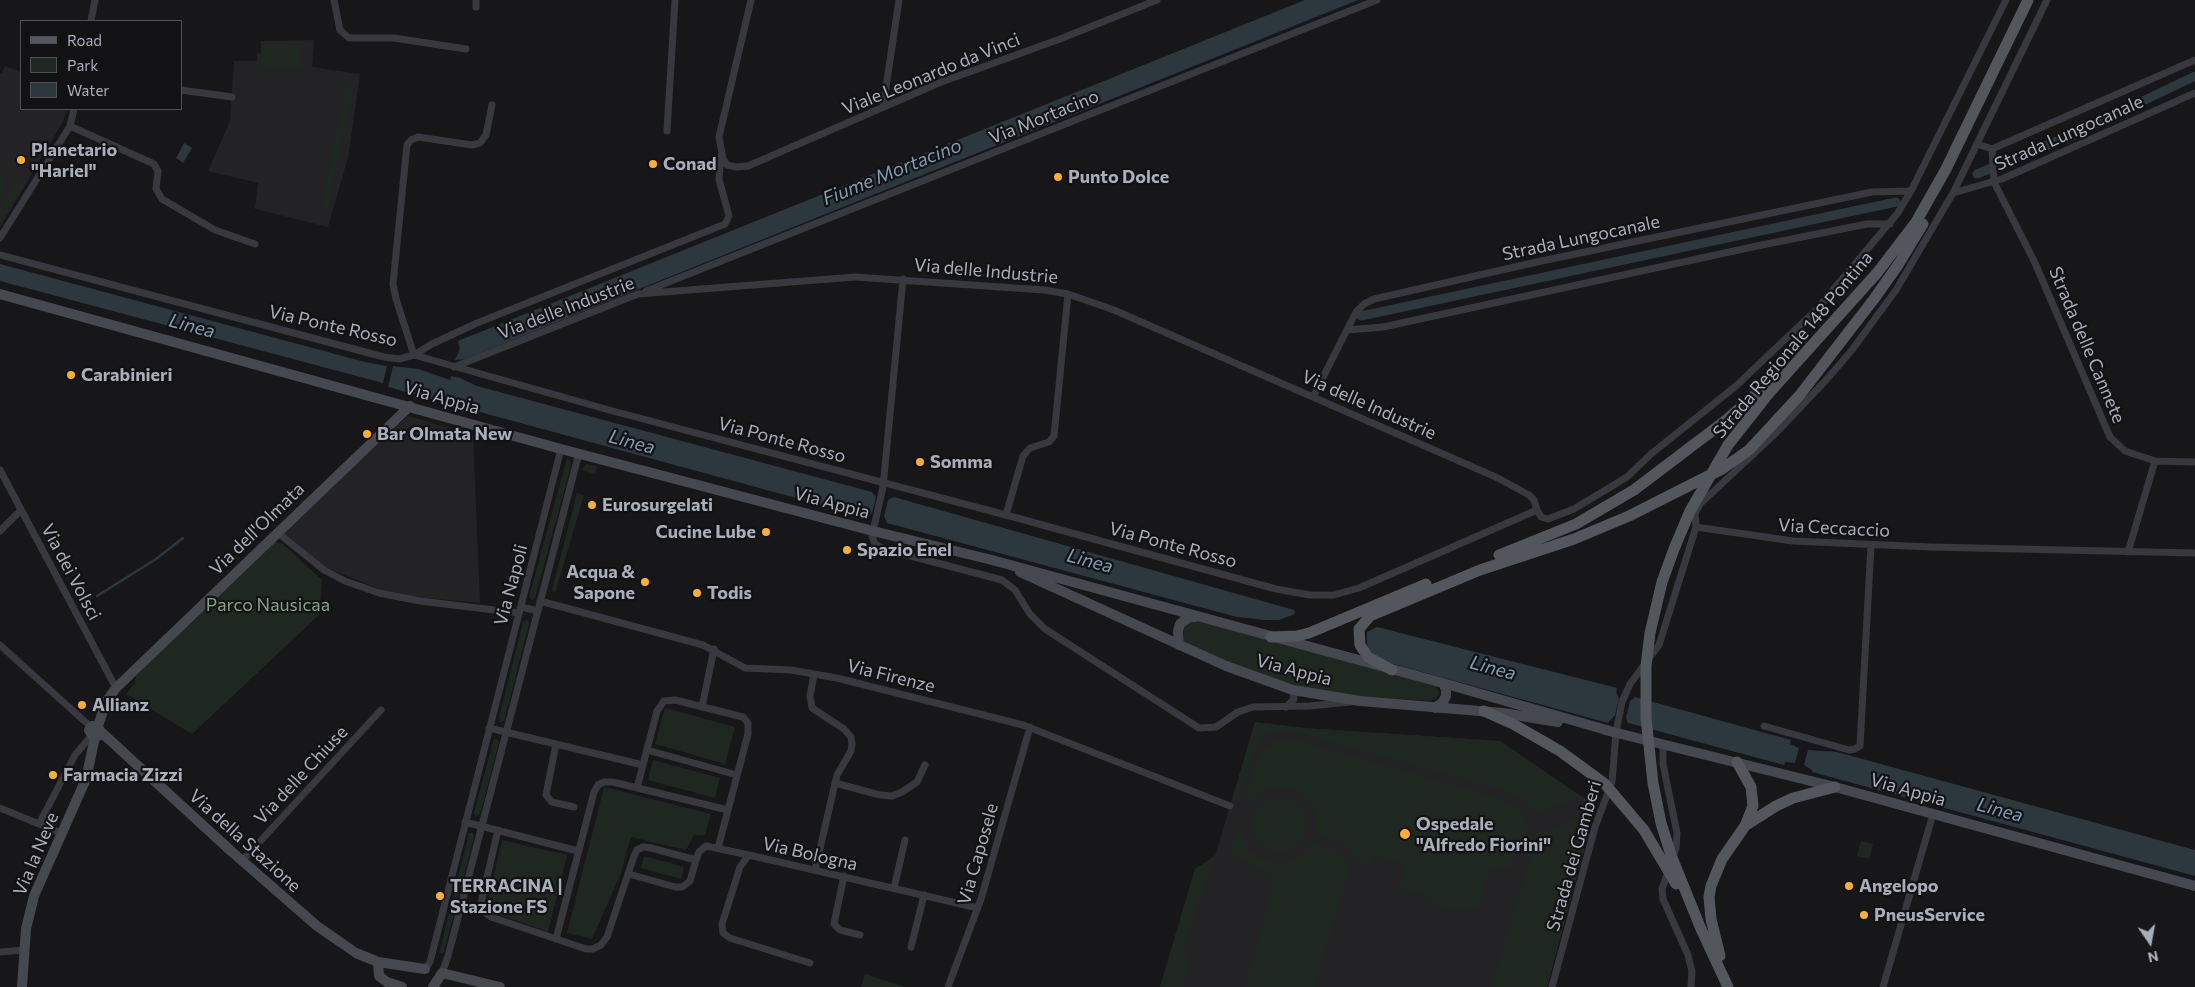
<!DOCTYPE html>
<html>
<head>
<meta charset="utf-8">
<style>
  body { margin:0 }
  #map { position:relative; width:2195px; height:987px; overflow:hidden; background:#171719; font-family:Commissioner,sans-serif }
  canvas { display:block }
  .legend { position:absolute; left:20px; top:20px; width:162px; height:90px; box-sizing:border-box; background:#121214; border:1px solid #4e5056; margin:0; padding:6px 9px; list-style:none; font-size:15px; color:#a9aeba }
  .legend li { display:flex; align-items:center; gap:10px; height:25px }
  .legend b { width:25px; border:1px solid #4e5056 }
  .north { position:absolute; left:2125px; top:917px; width:50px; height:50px; -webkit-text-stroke:4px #121214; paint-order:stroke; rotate:168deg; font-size:14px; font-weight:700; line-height:20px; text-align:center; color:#a9aeba }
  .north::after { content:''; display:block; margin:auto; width:18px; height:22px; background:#a9aeba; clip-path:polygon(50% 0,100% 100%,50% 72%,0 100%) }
</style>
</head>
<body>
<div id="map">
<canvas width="2195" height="987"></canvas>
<ul class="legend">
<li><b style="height:6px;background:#54565e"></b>Road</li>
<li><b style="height:14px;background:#1f2820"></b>Park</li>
<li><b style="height:14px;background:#2c373e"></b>Water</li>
</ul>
<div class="north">N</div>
</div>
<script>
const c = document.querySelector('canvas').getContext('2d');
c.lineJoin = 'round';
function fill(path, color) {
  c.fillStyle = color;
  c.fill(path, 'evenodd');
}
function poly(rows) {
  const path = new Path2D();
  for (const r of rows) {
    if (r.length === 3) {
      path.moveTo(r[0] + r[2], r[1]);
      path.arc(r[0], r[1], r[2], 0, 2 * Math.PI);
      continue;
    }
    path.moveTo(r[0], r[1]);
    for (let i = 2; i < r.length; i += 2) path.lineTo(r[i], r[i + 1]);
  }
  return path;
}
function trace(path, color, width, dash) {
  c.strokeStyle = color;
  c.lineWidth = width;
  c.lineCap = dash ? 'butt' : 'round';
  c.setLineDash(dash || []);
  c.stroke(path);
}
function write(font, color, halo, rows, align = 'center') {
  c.font = font + ' Commissioner,sans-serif';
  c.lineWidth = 4.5;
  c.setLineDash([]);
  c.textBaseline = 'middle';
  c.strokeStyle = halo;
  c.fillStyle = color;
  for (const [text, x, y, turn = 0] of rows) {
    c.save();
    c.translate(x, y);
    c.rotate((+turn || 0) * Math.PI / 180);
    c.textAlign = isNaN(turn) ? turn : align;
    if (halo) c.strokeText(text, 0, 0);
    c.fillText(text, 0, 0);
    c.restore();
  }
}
fill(poly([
  [314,40,312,67,360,74,348,158,328,227,255,209,258,183,208,171,230,121,234,61,257,61,257,54,261,53,261,41],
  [5,66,21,72,21,109,67,109,63,122,0,227,0,73,2,73],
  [408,416,473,435,480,603,394,595,327,568,283,532],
  [1255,722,1304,728,1500,741,1582,797,1597,801,1547,987,1160,987,1195,869,1215,856]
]), '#232326');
fill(poly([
  [262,45,302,45,302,69,262,69],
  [346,87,353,89,327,212,321,210],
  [0,169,6,171,2,187,5,188,0,205],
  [17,182,22,185,0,222,0,210],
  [567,458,570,460,571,465,535,598,532,600,529,597],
  [586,464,597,466,595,474,582,470],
  [577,493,584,495,555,593,552,590],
  [274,541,283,544,322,580,319,615,192,734,126,694,135,683,136,676],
  [527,619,529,624,504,721,500,722,499,717,523,622],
  [1194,620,1437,686,1439,694,1436,699,1431,701,1366,697,1299,687,1230,663,1184,641,1184,628,1186,624],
  [665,708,735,727,725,764,655,744],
  [1255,722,1304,728,1500,741,1582,797,1536,813,1525,802,1502,790,1292,731,1274,731,1261,739,1254,751,1238,798,1233,797],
  [494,739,497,739,499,742,480,814,475,817,474,812],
  [1292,739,1499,798,1518,807,1525,815,1528,828,1526,837,1508,870,1499,867,1489,871,1478,909,1455,911,1425,902,1426,896,1400,888,1406,867,1404,865,1373,856,1370,867,1364,866,1357,861,1351,850,1342,842,1316,834,1316,819,1314,810,1304,796,1296,791,1287,788,1272,787,1261,791,1249,801,1245,800,1257,759,1265,749,1276,740],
  [653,760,720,778,715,798,648,780],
  [604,787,711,814,705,835,694,835,686,850,631,837,621,873,592,939,567,933],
  [1279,825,27],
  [1594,813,1547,987,1491,987,1538,834],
  [1240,821,1242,835,1249,850,1263,860,1277,863,1292,861,1303,854,1312,843,1334,849,1342,855,1347,863,1349,873,1314,987,1245,987,1275,879,1231,852],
  [469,833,473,833,474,837,444,952,439,954],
  [502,840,567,855,548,932,486,910],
  [1861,841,1873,844,1869,859,1857,856],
  [644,856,684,867,681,879,641,868],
  [1215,856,1183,950,1190,959,1182,987,1160,987,1195,869],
  [865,974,905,987,861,987]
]), '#1f2820');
fill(poly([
  [1305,0,1358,0,465,359,455,360,460,349,458,341],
  [184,143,192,148,183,163,176,158],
  [0,264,365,362,387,366,383,383,0,281],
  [393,366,419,369,450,380,451,376,460,378,477,386,872,492,876,497,872,513,866,517,388,387],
  [894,497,1294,610,1295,614,1279,620,1265,620,1237,617,887,523,884,516,888,500],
  [1377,627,1617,688,1616,692,1619,698,1615,715,1608,723,1386,662,1375,656,1369,650,1367,644,1367,632],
  [1635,697,1791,740,1790,744,1799,748,1795,763,1785,762,1784,765,1628,723,1626,718,1630,701],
  [1808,750,1837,752,2195,850,2195,876,1812,772,1812,770,1804,765]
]), '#2c373e');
trace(poly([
  [97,596,156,559,183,538]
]), '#2c373e', 2.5);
trace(poly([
  [1977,174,2072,135,2195,76],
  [1361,316,1896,202]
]), '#2c373e', 9);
trace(poly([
  [334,0,340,30,349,38,394,38,466,49],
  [751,0,719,137,723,159,727,165,736,167,748,166,939,83,1060,39,1157,0],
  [476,7,476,0],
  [91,21,95,0],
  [181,90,232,97],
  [883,107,899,0],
  [70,126,154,164,158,171,156,189,162,199,215,230,255,244],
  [667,131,675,0],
  [1977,144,1992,149,2195,60],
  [1992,149,1994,182,2035,263,2110,437,2125,451,2155,461,2195,462],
  [1953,193,2002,179,2195,93],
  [0,238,70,126,74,109],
  [0,255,384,357,399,359,414,355,609,410,1006,515,1276,589,1310,595,1334,595,1359,588,1537,510,1541,517,1548,519,1574,509,1627,477,1651,454,1736,386,1816,310,1897,214,1911,191,2006,0],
  [903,279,883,487,872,536,875,544,884,549,1002,580,1015,590,1030,614,1045,629,1199,728,1216,727,1238,712,1253,707,1309,706,1351,702],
  [646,291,1377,0],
  [1347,330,1383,327,1757,246,1867,224,1890,224],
  [414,355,432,344,477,323,725,224,729,216,719,179,721,156],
  [414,355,396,299,393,284,407,145,411,140,418,137,472,145,480,143,486,135,492,105],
  [454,367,638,294,855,277,1044,290,1068,294,1114,310,1498,478,1529,495,1534,500,1537,510],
  [1313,397,1356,312,1364,304,1374,299,1537,262,1872,192,1911,191],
  [0,470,116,688],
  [1006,515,1023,456,1030,448,1049,442,1054,436,1068,294],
  [1696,527,1695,513,1700,504,1775,434,1827,379,1852,350,1896,290,1953,193,2047,0],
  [0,531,20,511],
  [277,532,324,570,345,581,379,593,420,601,519,613],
  [2128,552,2155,461],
  [540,601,703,645,745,668,791,670,837,678,1023,725,1230,806],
  [521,607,538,611],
  [0,645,91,727],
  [814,674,810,696,812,708,844,729,851,737,852,744,851,751,837,775,815,870],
  [702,707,714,649],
  [1286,707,1294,699,1293,690],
  [1764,726,1849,750,1855,749,1860,746,1871,545],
  [489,728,643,765],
  [556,744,546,795,552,802,574,807],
  [1663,744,1663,764,1677,833,1676,848,1672,859],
  [647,750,737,775],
  [835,783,880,795,892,796,902,792,917,782,925,765],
  [637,788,657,711,664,701,675,700,743,717,748,723,748,734,718,848],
  [0,808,61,833],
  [465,822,578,851],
  [39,824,75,755,91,736],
  [498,830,481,903,483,911,491,917,586,949,593,949,601,945,607,937,634,856,637,850,643,847,651,848,696,860,690,881,682,887,675,887,629,874],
  [696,860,699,852,706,846,749,855],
  [242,861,381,710],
  [1669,869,1662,889,1663,899,1688,955,1692,971,1691,987],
  [844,876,834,924,840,930,860,935],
  [894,888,905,840],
  [556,939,594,792,598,785,604,782,613,782,728,810],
  [911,947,924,895],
  [0,952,23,950],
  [810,963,730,938,723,933,722,924,740,867,749,855,978,908],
  [425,969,430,962,561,449],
  [442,973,448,956,579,453],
  [948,987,981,899,1030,727],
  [1552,987,1595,827,1612,782,1616,732,1622,702,1630,684,1659,645,1696,527,1793,541,1930,547,2195,553],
  [1883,987,1933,814]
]), '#38393f', 7);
trace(poly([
  [0,294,561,449,873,531,992,560,1443,683,1610,731],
  [1020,572,1226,666,1293,690,1360,701,1503,713,1558,722],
  [1179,645,1178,631,1180,624,1189,617,1195,617],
  [1435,708,1443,702,1446,696,1446,689,1443,683],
  [98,726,106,702,116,688,410,406],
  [1605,730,1835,787,2195,886],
  [100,731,98,736,93,737,89,730,92,726,98,726,100,731,231,851,317,926,356,953,378,962,425,969],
  [378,962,379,976,387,982,402,987],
  [22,987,26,929,34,896,86,779,95,737],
  [433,987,442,973,500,987]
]), '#46484f', 10);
trace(poly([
  [1499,555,1576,524,1634,490,1725,421,1776,377],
  [1271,637,1297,636,1309,633,1426,584],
  [1392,670,1368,657,1360,645,1359,629,1370,616,1480,570,1574,539,1629,516,1722,469,1749,450,1799,396,1874,299,1898,265,1923,224],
  [1484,711,1513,724,1560,751,1605,784,1644,830,1676,884],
  [1746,825,1776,806,1793,798,1835,787],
  [1720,956,1711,919,1709,897,1711,886,1722,859,1745,826,1753,806,1751,787,1737,762],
  [1728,987,1701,929,1671,855,1661,823,1653,783,1646,718,1646,666,1650,633,1662,582,1674,549,1690,511,1728,445,1769,393,1877,273,1916,222,1946,169,2028,0]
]), '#54565e', 11);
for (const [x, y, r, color] of [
  [21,160,5,"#fab02e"],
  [653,164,5,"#fab02e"],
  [1058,177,5,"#fab02e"],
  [71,375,5,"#fab02e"],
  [367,434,5,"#fab02e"],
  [920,462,5,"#fab02e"],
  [592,505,5,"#fab02e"],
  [766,532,5,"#fab02e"],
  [847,550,5,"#fab02e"],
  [645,582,5,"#fab02e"],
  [697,593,5,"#fab02e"],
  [82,705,5,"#fab02e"],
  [53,775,5,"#fab02e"],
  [1405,834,6,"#fab02e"],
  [1849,886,5,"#fab02e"],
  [440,896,5,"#fab02e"],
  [1864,915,5,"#fab02e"]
]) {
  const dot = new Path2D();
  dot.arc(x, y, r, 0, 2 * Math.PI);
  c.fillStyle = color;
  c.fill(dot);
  trace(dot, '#121214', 2);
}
write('18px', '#a9aeba', '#121214', [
  ["Viale Leonardo da Vinci",931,74,-22],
  ["Via Mortacino",1044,117,-22],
  ["Strada Lungocanale",2069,133,-24],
  ["Strada Lungocanale",1581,238,-12],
  ["Via delle Industrie",986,271,5],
  ["Via delle Industrie",566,308,-21],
  ["Via Ponte Rosso",333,326,13],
  ["Strada Regionale 148 Pontina",1793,345,-50],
  ["Strada delle Cannete",2087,345,67],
  ["Via Appia",442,398,16],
  ["Via delle Industrie",1369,405,24],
  ["Via Ponte Rosso",782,440,15],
  ["Via Appia",832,503,15],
  ["Via Ceccaccio",1834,528,3],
  ["Via dell'Olmata",257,529,-44],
  ["Via Ponte Rosso",1173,545,15],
  ["Via dei Volsci",71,572,62],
  ["Via Napoli",511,585,-75],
  ["Via Appia",1294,670,15],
  ["Via Firenze",891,676,14],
  ["Via delle Chiuse",301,775,-47],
  ["Via Appia",1908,790,16],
  ["Via della Stazione",245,841,42],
  ["Via la Neve",36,854,-67],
  ["Via Bologna",810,854,13],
  ["Via Caposele",978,854,-74],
  ["Strada dei Gamberi",1574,856,-74]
]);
write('bold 18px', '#a9aeba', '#121214', [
  ["Planetario",31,150],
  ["\"Hariel\"",31,171],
  ["Conad",663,164],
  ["Punto Dolce",1068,177],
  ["Carabinieri",81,375],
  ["Bar Olmata New",377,434],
  ["Somma",930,462],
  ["Eurosurgelati",602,505],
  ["Cucine Lube",756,532,"right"],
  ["Spazio Enel",857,550],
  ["Acqua &",635,572,"right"],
  ["Sapone",635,593,"right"],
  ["Todis",707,593],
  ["Allianz",92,705],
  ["Farmacia Zizzi",63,775],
  ["Ospedale",1416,824],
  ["\"Alfredo Fiorini\"",1416,845],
  ["TERRACINA |",450,886],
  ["Stazione FS",450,907],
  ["Angelopo",1859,886],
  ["PneusService",1874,915]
], 'left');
write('18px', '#7fa680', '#121214', [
  ["Parco Nausicaa",268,605]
]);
write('italic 19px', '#7e9eb6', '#121214', [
  ["Fiume Mortacino",892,172,-22],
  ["Linea",192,326,15],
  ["Linea",632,442,15],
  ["Linea",1090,561,15],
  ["Linea",1493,668,15],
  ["Linea",2000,810,15]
]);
</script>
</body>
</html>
